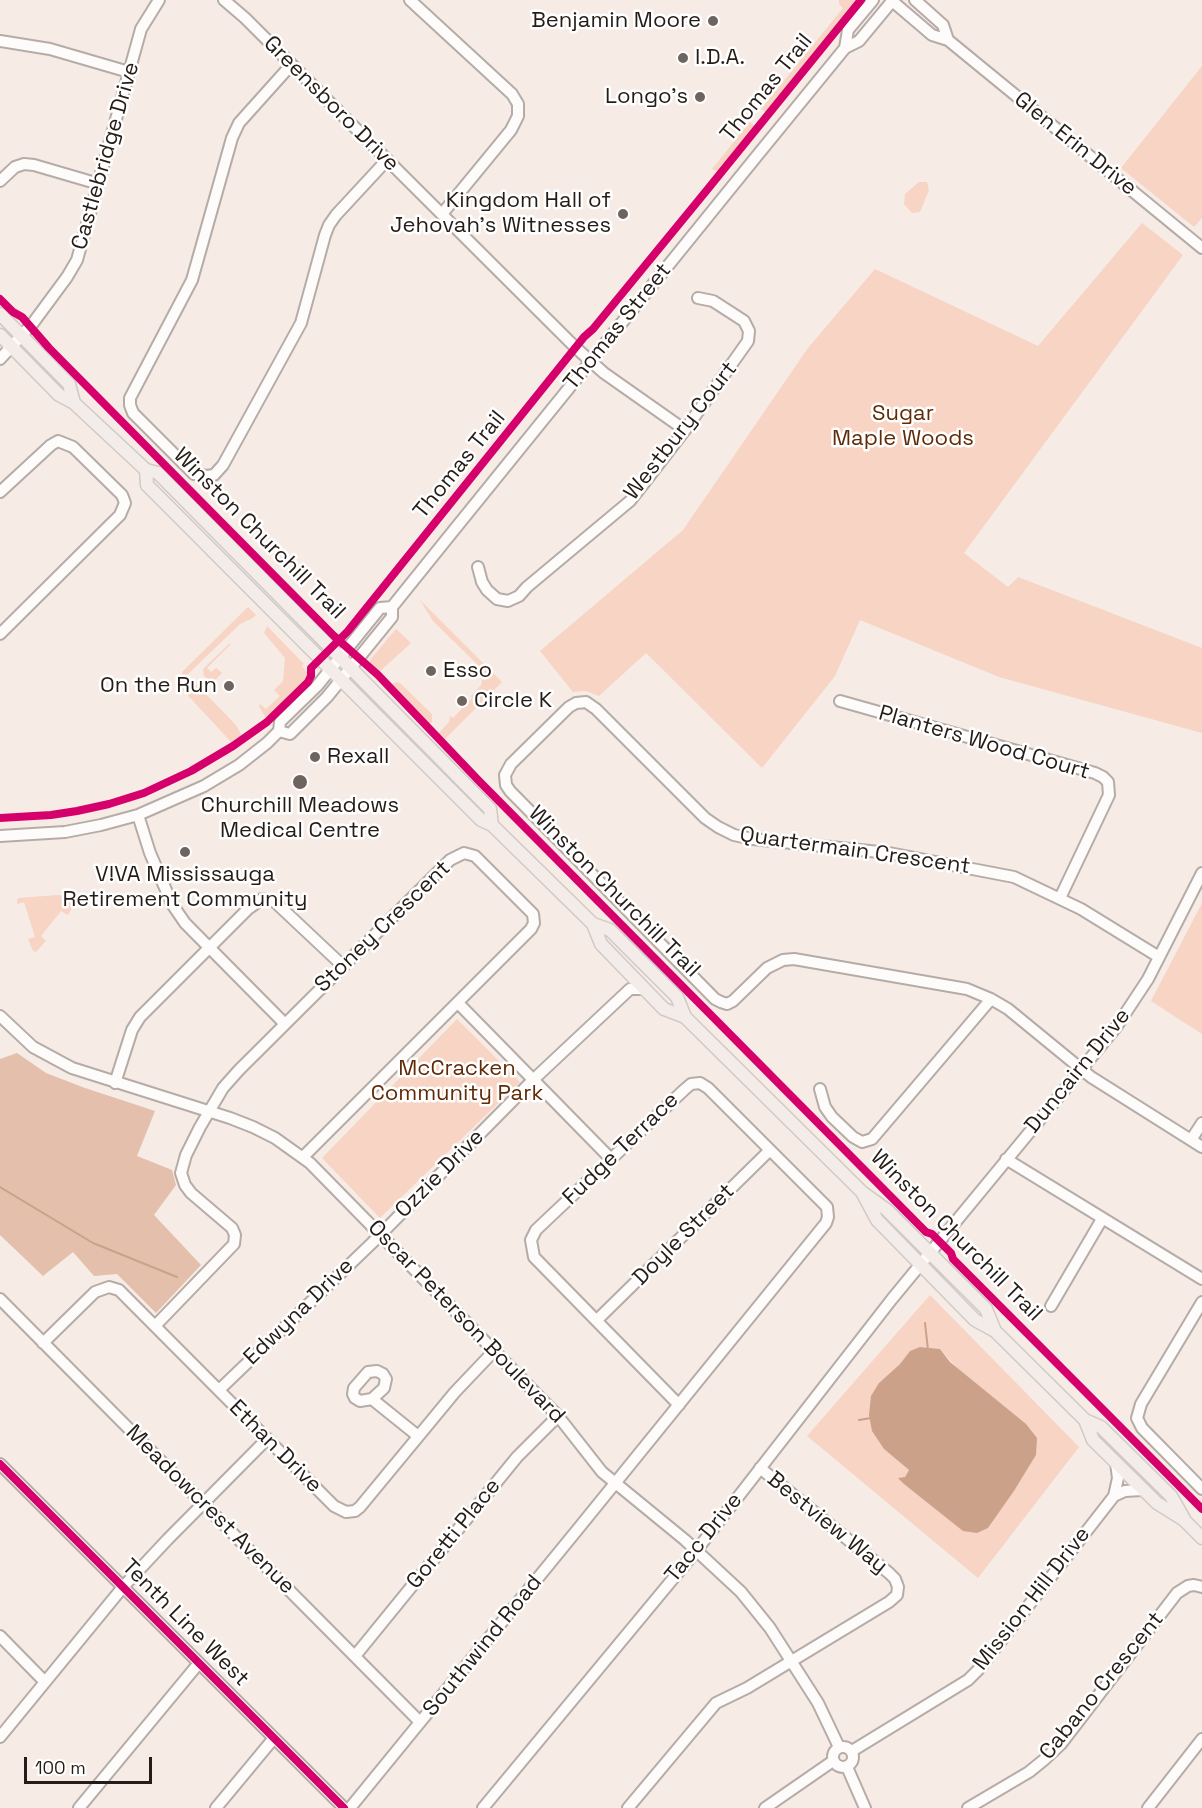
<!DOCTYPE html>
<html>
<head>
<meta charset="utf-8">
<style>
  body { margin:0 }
  #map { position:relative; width:1202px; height:1808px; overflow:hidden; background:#f6ebe5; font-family:"Space Grotesk",sans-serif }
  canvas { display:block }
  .scale { position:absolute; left:24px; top:1757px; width:128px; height:27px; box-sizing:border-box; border:3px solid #251c17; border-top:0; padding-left:8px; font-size:18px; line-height:21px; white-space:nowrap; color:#251c17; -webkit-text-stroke:4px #fff; paint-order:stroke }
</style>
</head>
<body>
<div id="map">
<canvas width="1202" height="1808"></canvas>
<div class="scale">100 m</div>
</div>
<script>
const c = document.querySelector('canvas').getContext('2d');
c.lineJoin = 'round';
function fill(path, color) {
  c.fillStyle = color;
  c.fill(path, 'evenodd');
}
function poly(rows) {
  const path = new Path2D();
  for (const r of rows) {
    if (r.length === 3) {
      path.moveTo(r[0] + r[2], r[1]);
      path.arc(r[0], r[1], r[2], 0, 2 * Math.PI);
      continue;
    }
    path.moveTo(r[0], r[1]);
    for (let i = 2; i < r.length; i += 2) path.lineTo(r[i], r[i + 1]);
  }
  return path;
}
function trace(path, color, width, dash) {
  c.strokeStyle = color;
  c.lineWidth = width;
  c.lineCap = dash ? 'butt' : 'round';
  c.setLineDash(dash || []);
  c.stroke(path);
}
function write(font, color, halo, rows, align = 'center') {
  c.font = font + ' "Space Grotesk",sans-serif';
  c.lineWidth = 5;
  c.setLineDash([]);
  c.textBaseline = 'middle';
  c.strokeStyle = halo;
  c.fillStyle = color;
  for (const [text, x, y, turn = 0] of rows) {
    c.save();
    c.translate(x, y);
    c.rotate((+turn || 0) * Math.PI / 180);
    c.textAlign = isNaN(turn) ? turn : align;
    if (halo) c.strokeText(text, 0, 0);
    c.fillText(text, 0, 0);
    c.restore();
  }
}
fill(poly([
  [839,0,859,0,767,113,765,112,761,109,843,8,839,4],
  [1202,66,1202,218,1194,227,1121,168],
  [750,122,754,126,754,129,718,172,712,169],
  [919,182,927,182,929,190,920,212,912,213,904,204,905,194],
  [1142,223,1183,255,964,553,1008,587,1018,577,1202,648,1202,733,999,677,860,620,835,676,762,768,646,653,599,696,586,691,573,692,540,651,683,530,808,348,875,269,1038,346],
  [420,600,502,682,444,740,438,734,449,722,450,716,453,718,472,698,471,696,482,684,481,683,485,675,483,670,433,621],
  [248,607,256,615,253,618,240,624,187,675,236,725,243,738,233,744,180,687,178,680,183,671],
  [267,626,304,664,302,666,309,675,267,720,259,706,260,704,266,709,280,696,274,690,283,681,285,658,264,633],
  [396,629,411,643,378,673,370,665,370,660],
  [230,643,230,645,207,668,211,672,216,668,222,673,212,683,204,676,203,669],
  [396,682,400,683,432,714,432,722,429,724,390,685],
  [58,895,65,896,70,900,72,905,71,910,68,915,61,911,41,936,46,941,36,952,33,951,28,939,35,937,24,902,17,904,17,900,19,898],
  [1202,903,1202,1034,1151,1001],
  [457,1019,520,1082,380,1218,322,1158],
  [930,1295,1079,1447,978,1578,807,1436],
  [920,1347,940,1349,1036,1455,1014,1491,988,1528,899,1478,905,1477,909,1470,884,1449,879,1383,900,1364,910,1351]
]), '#f7d4c3');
fill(poly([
  [17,1053,46,1073,85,1088,155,1111,137,1156,172,1170,176,1185,154,1215,201,1265,156,1313,117,1274,94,1276,73,1252,43,1276,0,1235,0,1059]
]), '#e4bfac');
fill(poly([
  [920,1347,940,1349,950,1362,1026,1424,1037,1438,1036,1455,1014,1491,988,1528,977,1533,963,1531,904,1484,898,1478,905,1477,909,1470,884,1449,872,1431,869,1415,871,1396,879,1383,900,1364,910,1351]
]), '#cba18a');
trace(poly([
  [0,1187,93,1243,177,1277],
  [925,1323,928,1350],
  [859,1420,871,1418]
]), '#cba18a', 2);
const minor = poly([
  [224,0,245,18,576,348,604,373,685,430],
  [410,0,512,94,518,104,518,116,511,130,442,214],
  [891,0,932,35,948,40,1202,248],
  [915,0,943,25,948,40],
  [0,41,50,49,129,72],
  [845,48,848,30,873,0],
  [291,65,239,123,232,138,192,280,130,398,130,405,133,413,194,474,207,476,214,475,223,465,301,323,325,235,329,225,336,215,386,161],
  [0,181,15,167,24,164,34,165,99,184],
  [0,359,33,323,67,277,77,260,141,29,159,0],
  [0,492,51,445,58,441,73,447,122,495,125,503,120,515,0,634],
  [478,567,482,582,487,590,497,599,508,601,519,596,527,587,630,501,645,482,685,430,748,341,749,331,744,321,713,301,698,298],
  [840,701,1095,773,1103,777,1108,782,1109,795,1060,898],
  [279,731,290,734,327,697,392,617,392,607,450,535,756,157,845,48,859,41,893,0],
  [138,815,150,853,172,904,185,923,285,1024],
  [0,836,65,832,101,825,138,815,204,786,239,765,267,743,279,731,280,722,317,686,380,608,392,607],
  [1159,957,1081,909,1014,877,889,853,753,839,734,835,718,827,705,818,596,709,586,702,576,703,569,707,511,764,505,775,506,785,510,791,715,999,721,1002,727,1004,733,1001,767,968,783,960,794,959,967,989,991,999,1008,1009,1091,1077,1202,1147],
  [458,1003,611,1159],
  [0,1016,33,1047,72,1068,230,1118,253,1127,275,1138,310,1163,558,1416,602,1472,685,1540,741,1592,770,1628,818,1703,839,1747],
  [115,1083,132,1030,140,1017,248,909,262,899,275,902,343,966],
  [820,1089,825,1107,832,1117,853,1137,862,1142,872,1139,991,999],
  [1191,1140,1202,1123],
  [1006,1159,1202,1279],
  [0,1299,420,1722],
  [1202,1302,1141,1404,1137,1418,1142,1428,1202,1489],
  [1051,1306,1102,1219],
  [597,1320,770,1150],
  [155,1326,234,1244,235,1235,232,1228,191,1193,185,1185,181,1173,186,1155,200,1127,223,1088,239,1070,450,860,464,853,475,856,533,914,534,923,531,929,303,1157],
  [43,1343,95,1292,109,1287,119,1290,334,1506,346,1512,355,1511,360,1507,455,1392,494,1351],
  [219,1390,372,1243,534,1079,630,989,644,989],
  [372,1399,384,1388,386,1379,383,1374,377,1371,368,1372,354,1388,353,1394,355,1398,360,1401,372,1399,418,1436],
  [0,1464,344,1808],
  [1114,1496,1118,1478,1116,1463],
  [0,1636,45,1682],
  [355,1656,517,1457,558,1416],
  [0,1737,123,1587,167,1540,267,1439],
  [843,1757,10],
  [852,1751,968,1680,979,1669,1114,1496,1125,1491,1142,1490],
  [847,1767,865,1808],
  [79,1808,199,1663],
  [216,1808,274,1738],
  [350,1808,582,1524,826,1223,828,1217,827,1207,708,1088,700,1083,691,1084,684,1090,536,1230,531,1240,534,1257,679,1405],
  [483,1808,696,1551,892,1299,1117,1026,1148,979,1202,873],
  [628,1808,716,1703,747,1688,889,1602,897,1595,898,1587,895,1579,889,1573,760,1468],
  [765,1808,833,1761],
  [968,1808,1029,1772,1045,1759,1061,1744,1177,1593,1188,1586,1194,1585,1202,1587],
  [1148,1808,1202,1739]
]);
const major = poly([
  [0,314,69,384,74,403],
  [0,335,59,395,74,403,146,470,158,473,490,809,492,825],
  [146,470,147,485,481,820,492,825,593,924,601,944,664,1009,685,1017],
  [593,924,610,930,677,997,685,1017,862,1192,887,1210,986,1309,995,1331],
  [863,1194,877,1220,975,1320,995,1331,1085,1420,1093,1440,1157,1503,1184,1520,1202,1538],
  [1085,1420,1101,1427,1171,1496,1184,1519]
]);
trace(minor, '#b6aca7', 14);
trace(major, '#d0cac7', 15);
trace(minor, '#fefcfb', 10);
trace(major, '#f3ece8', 12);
trace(poly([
  [0,299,13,312,22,317,49,348,334,636,378,675,480,782,926,1232,932,1234,951,1253,953,1259,1202,1509],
  [0,818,51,815,77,811,109,804,144,793,191,771,233,746,267,722,308,682,311,676,311,668,348,631,584,337,593,329,707,190,861,0],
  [0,1464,344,1808]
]), '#d6006c', 8);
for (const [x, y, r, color] of [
  [713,21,6,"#6e645f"],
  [683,58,6,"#6e645f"],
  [700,97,6,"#6e645f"],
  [623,214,6,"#6e645f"],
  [431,671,6,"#6e645f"],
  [229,686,6,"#6e645f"],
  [462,701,6,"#6e645f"],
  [315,757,6,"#6e645f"],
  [300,782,8,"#6e645f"],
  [185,852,6,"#6e645f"]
]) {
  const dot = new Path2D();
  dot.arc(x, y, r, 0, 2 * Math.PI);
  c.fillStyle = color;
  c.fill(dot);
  trace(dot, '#fff', 2);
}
write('22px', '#251c17', '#fff', [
  ["Benjamin Moore",701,21],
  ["I.D.A.",695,58,"left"],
  ["Longo's",688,97],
  ["Kingdom Hall of",611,201],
  ["Jehovah's Witnesses",611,226],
  ["Esso",443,671,"left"],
  ["On the Run",217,686],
  ["Circle K",474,701,"left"],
  ["Rexall",327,757,"left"],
  ["Churchill Meadows",300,806,"center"],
  ["Medical Centre",300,831,"center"],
  ["V!VA Mississauga",185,875,"center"],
  ["Retirement Community",185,900,"center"]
], 'right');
write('22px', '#251c17', '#fff', [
  ["Thomas Trail",767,88,-51],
  ["Greensboro Drive",331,104,45],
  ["Glen Erin Drive",1075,144,39],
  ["Castlebridge Drive",106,156,-74],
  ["Thomas Street",618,327,-51],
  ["Westbury Court",681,431,-52],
  ["Thomas Trail",460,465,-51],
  ["Winston Churchill Trail",259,534,45],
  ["Planters Wood Court",984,743,16],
  ["Quartermain Crescent",855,851,8],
  ["Winston Churchill Trail",614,892,45],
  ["Stoney Crescent",383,927,-44],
  ["Duncairn Drive",1078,1071,-51],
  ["Fudge Terrace",621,1149,-44],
  ["Ozzie Drive",440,1174,-45],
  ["Doyle Street",684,1235,-45],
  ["Winston Churchill Trail",956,1236,45],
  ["Edwyna Drive",299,1312,-44],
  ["Oscar Peterson Boulevard",466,1322,46],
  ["Ethan Drive",275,1447,45],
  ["Meadowcrest Avenue",210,1510,45],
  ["Bestview Way",827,1523,39],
  ["Goretti Place",454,1534,-51],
  ["Tacc Drive",704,1538,-51],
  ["Mission Hill Drive",1032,1599,-52],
  ["Tenth Line West",185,1623,45],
  ["Southwind Road",483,1646,-51],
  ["Cabano Crescent",1102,1686,-51]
]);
write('22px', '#602b07', '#fff', [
  ["Sugar",903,414],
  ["Maple Woods",903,439],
  ["McCracken",457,1069],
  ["Community Park",457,1094]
]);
</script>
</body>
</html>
